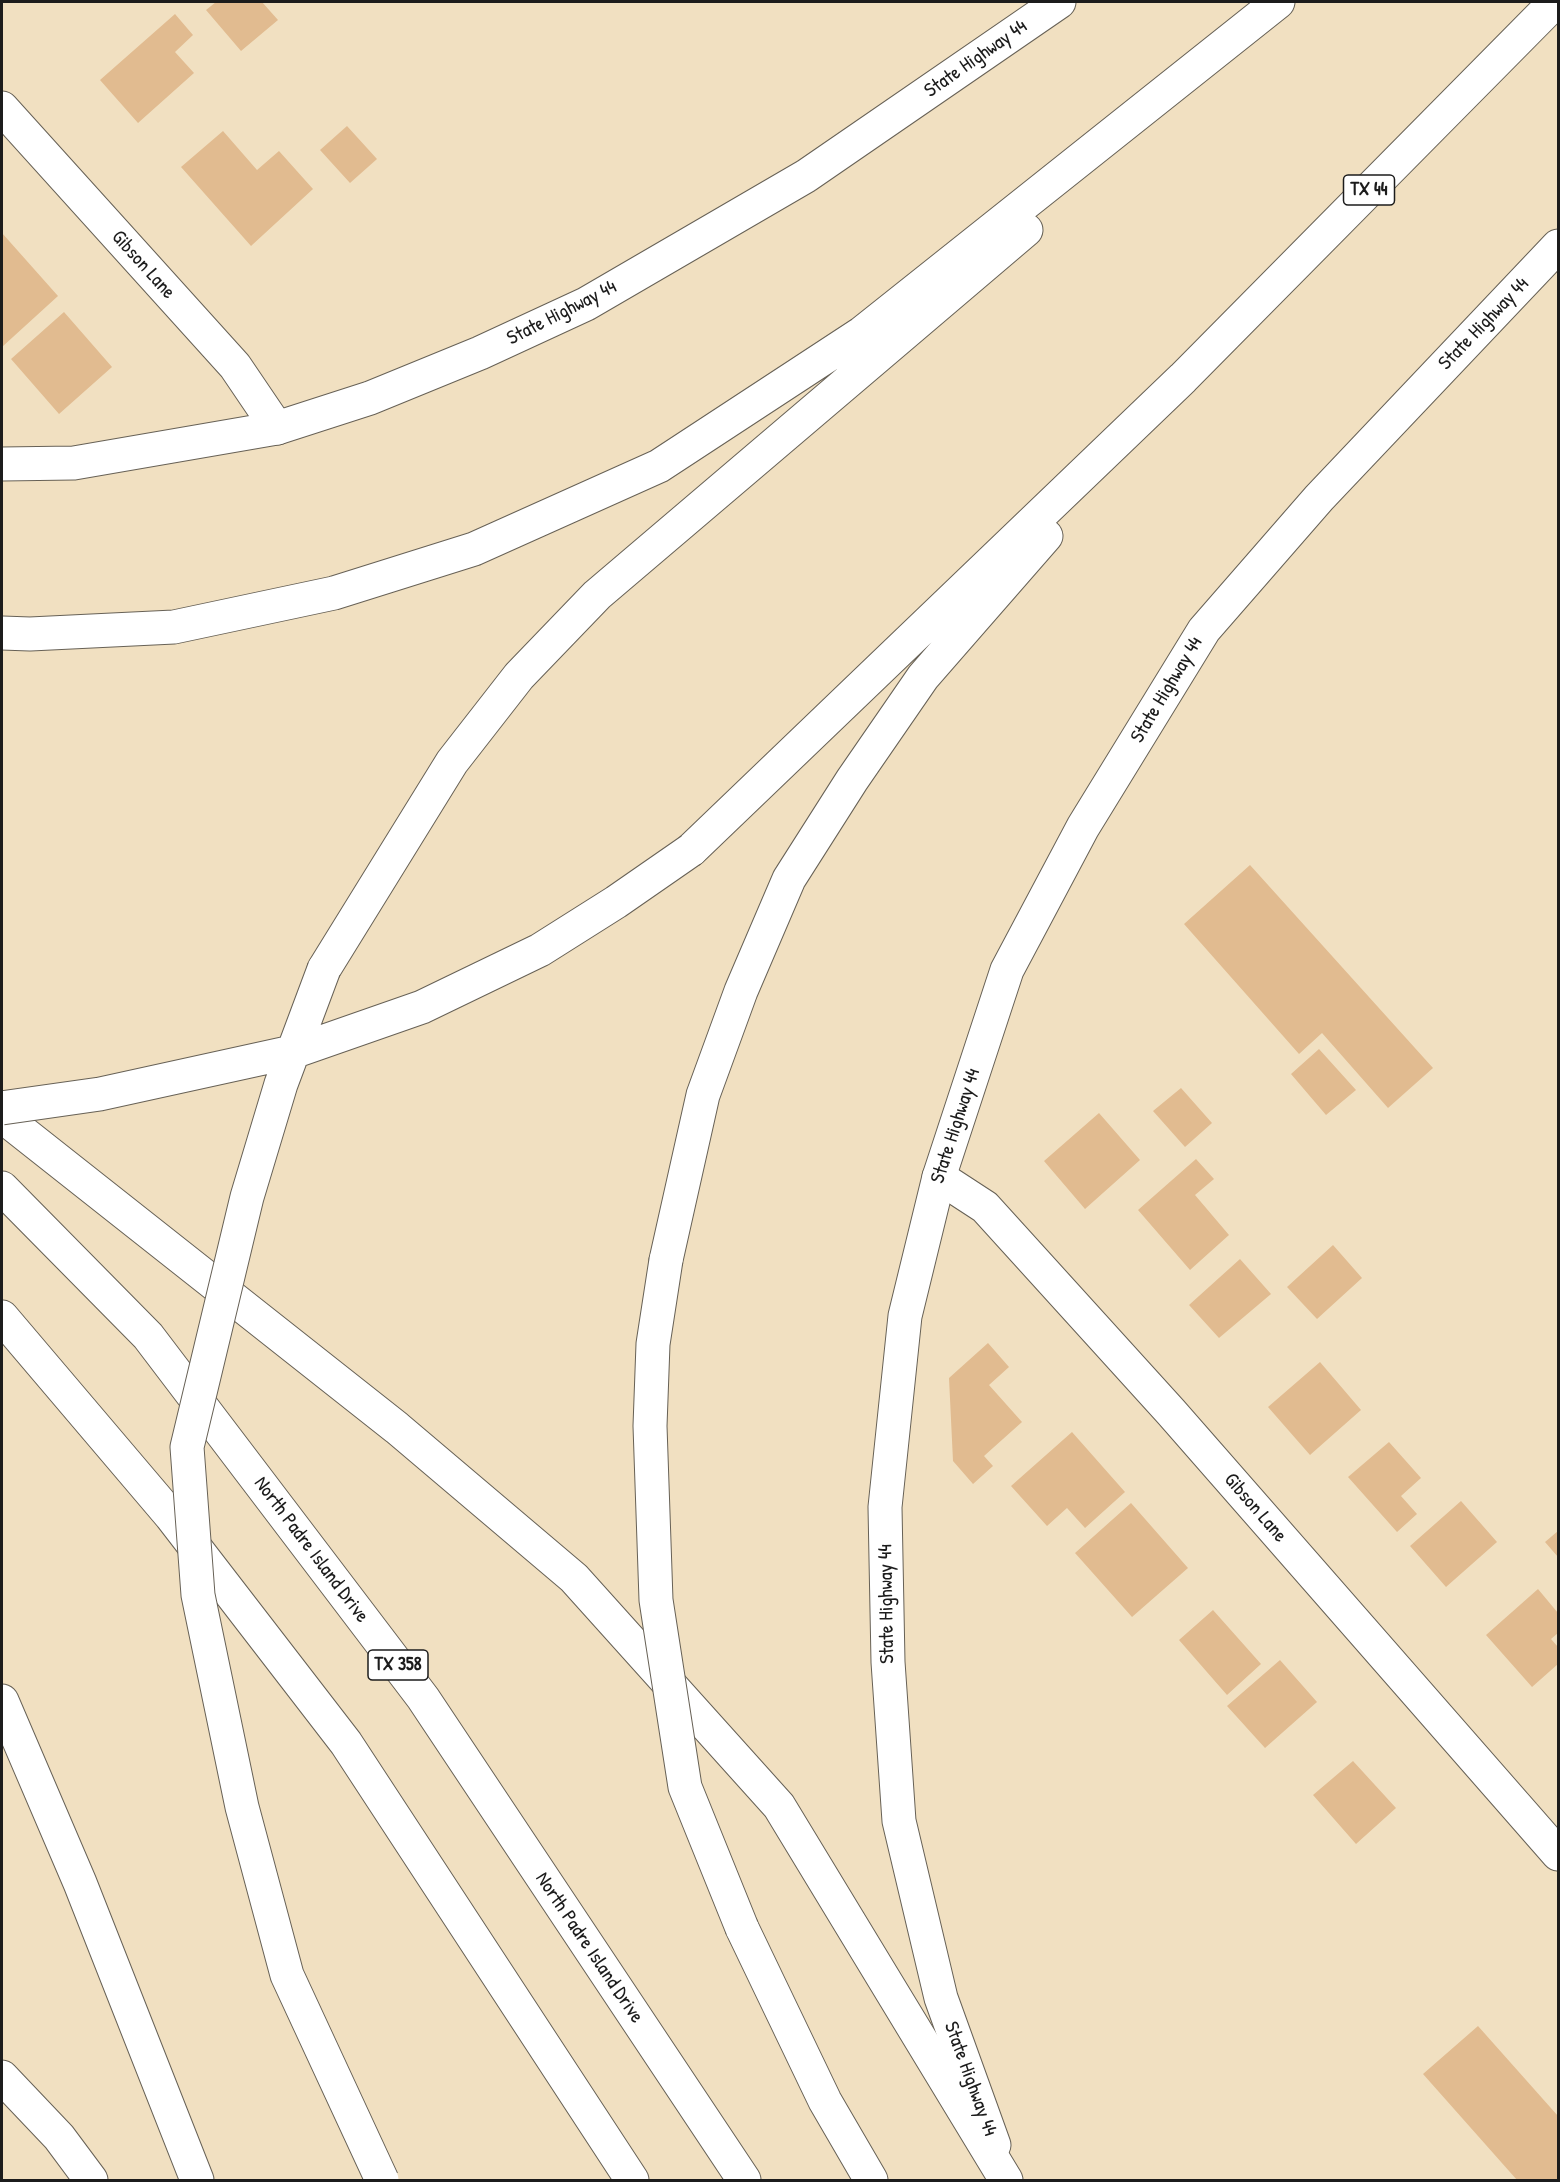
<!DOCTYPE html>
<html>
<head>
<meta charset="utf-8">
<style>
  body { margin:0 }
  #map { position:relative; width:1560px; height:2182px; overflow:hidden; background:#f1e0c1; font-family:"Patrick Hand",sans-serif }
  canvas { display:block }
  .frame { position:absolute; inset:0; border:3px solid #1c1c1c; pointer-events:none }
</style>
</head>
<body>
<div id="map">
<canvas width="1560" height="2182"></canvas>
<div class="frame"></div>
</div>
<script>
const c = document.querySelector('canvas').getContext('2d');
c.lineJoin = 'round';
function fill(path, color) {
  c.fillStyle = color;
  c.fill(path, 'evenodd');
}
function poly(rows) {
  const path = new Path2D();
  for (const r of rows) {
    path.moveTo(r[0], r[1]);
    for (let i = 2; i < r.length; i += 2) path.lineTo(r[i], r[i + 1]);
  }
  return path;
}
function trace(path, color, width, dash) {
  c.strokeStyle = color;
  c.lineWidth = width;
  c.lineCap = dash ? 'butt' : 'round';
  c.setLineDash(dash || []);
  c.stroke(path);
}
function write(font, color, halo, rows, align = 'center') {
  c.font = font + ' "Patrick Hand",sans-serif';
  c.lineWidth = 4.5;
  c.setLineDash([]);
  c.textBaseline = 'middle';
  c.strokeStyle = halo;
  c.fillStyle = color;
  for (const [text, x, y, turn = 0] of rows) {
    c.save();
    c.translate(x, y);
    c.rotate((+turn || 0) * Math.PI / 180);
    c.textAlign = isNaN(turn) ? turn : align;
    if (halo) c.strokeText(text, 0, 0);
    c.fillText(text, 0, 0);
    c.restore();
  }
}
fill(poly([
  [216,2,262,2,278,20,241,51,206,10],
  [175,14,193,35,175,52,194,73,138,123,100,80],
  [347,126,377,159,350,183,320,150],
  [223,131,257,170,279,151,313,189,251,246,181,167],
  [2,233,58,296,2,347],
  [64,312,112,367,59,414,11,359],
  [1250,865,1433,1068,1388,1108,1322,1033,1299,1054,1184,924],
  [1319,1049,1356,1090,1326,1115,1291,1074],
  [1181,1088,1212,1123,1185,1147,1153,1111],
  [1099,1113,1140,1160,1085,1209,1044,1161],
  [1196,1159,1214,1179,1195,1195,1229,1235,1190,1270,1138,1210],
  [1333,1245,1362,1278,1317,1319,1287,1287],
  [1240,1259,1271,1294,1219,1338,1189,1305],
  [988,1343,1009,1367,989,1385,1022,1422,984,1456,993,1466,973,1484,953,1461,949,1378],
  [1320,1362,1361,1410,1310,1455,1268,1407],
  [1072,1432,1125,1492,1085,1528,1067,1508,1047,1526,1011,1486],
  [1389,1442,1421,1478,1401,1496,1417,1514,1397,1532,1348,1477],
  [1461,1501,1497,1542,1446,1587,1410,1546],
  [1131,1503,1188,1568,1132,1617,1075,1553],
  [1558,1531,1558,1557,1545,1542],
  [1538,1589,1558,1613,1558,1633,1551,1639,1558,1647,1558,1664,1532,1687,1486,1635],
  [1213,1610,1261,1664,1227,1695,1179,1640],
  [1280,1660,1317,1702,1265,1748,1227,1706],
  [1353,1761,1396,1808,1356,1844,1313,1795],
  [1478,2026,1558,2116,1558,2180,1517,2180,1423,2074]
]), '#e1bb90');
const minor = poly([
  [2,108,235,366,277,428],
  [939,1177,985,1207,1171,1412,1558,1854]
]);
const major = poly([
  [2,464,74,463,277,428,370,398,480,353,586,304,806,176,1059,2],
  [2,2077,59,2137,91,2180],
  [994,2145,941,1998,899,1821,888,1662,885,1507,905,1316,939,1177,1007,970,1083,827,1204,630,1319,498,1558,246]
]);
const highway = poly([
  [2,633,30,634,174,627,334,593,474,549,659,466,862,333,1278,2],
  [691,850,1183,378,1555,2],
  [324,969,452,762,519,676,597,595,1026,230],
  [2,1116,397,1428,574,1578,779,1806,1006,2180],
  [2,1188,148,1336,423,1698,744,2180],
  [666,1260,703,1095,741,991,789,879,852,780,923,677,1046,536],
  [2,1317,171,1516,346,1743,632,2180],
  [2,1701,80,1883,197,2180],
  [742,1928,825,2101,871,2180]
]);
trace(minor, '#676156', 35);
trace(major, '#676156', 35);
trace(highway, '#676156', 35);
trace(minor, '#fff', 33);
trace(major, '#fff', 33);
trace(highway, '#fff', 33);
const highwayBridge = poly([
  [324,969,281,1084,247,1197,187,1447,198,1595,242,1807,287,1975,382,2180],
  [2,1108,100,1094,296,1051,422,1007,540,950,616,902,691,850],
  [666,1260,653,1344,650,1426,656,1600,685,1787,742,1928]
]);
trace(highwayBridge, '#676156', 35, []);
trace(highwayBridge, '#fff', 33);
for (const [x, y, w] of [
  [1369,190,51],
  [398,1665,60]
]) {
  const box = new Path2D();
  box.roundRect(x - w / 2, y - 15, w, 30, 4.5);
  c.fillStyle = '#fff';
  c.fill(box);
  trace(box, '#1c1c1c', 1.5);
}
write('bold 18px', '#1c1c1c', null, [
  ["TX 44",1369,190],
  ["TX 358",398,1665]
]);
write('20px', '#1c1c1c', '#fff', [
  ["State Highway 44",976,59,-35],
  ["Gibson Lane",143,265,48],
  ["State Highway 44",562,313,-27],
  ["State Highway 44",1484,324,-46],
  ["State Highway 44",1167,690,-59],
  ["State Highway 44",956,1126,-72],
  ["Gibson Lane",1255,1508,49],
  ["North Padre Island Drive",311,1550,53],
  ["State Highway 44",887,1604,-91],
  ["North Padre Island Drive",589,1948,56],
  ["State Highway 44",970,2079,70]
]);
</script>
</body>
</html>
